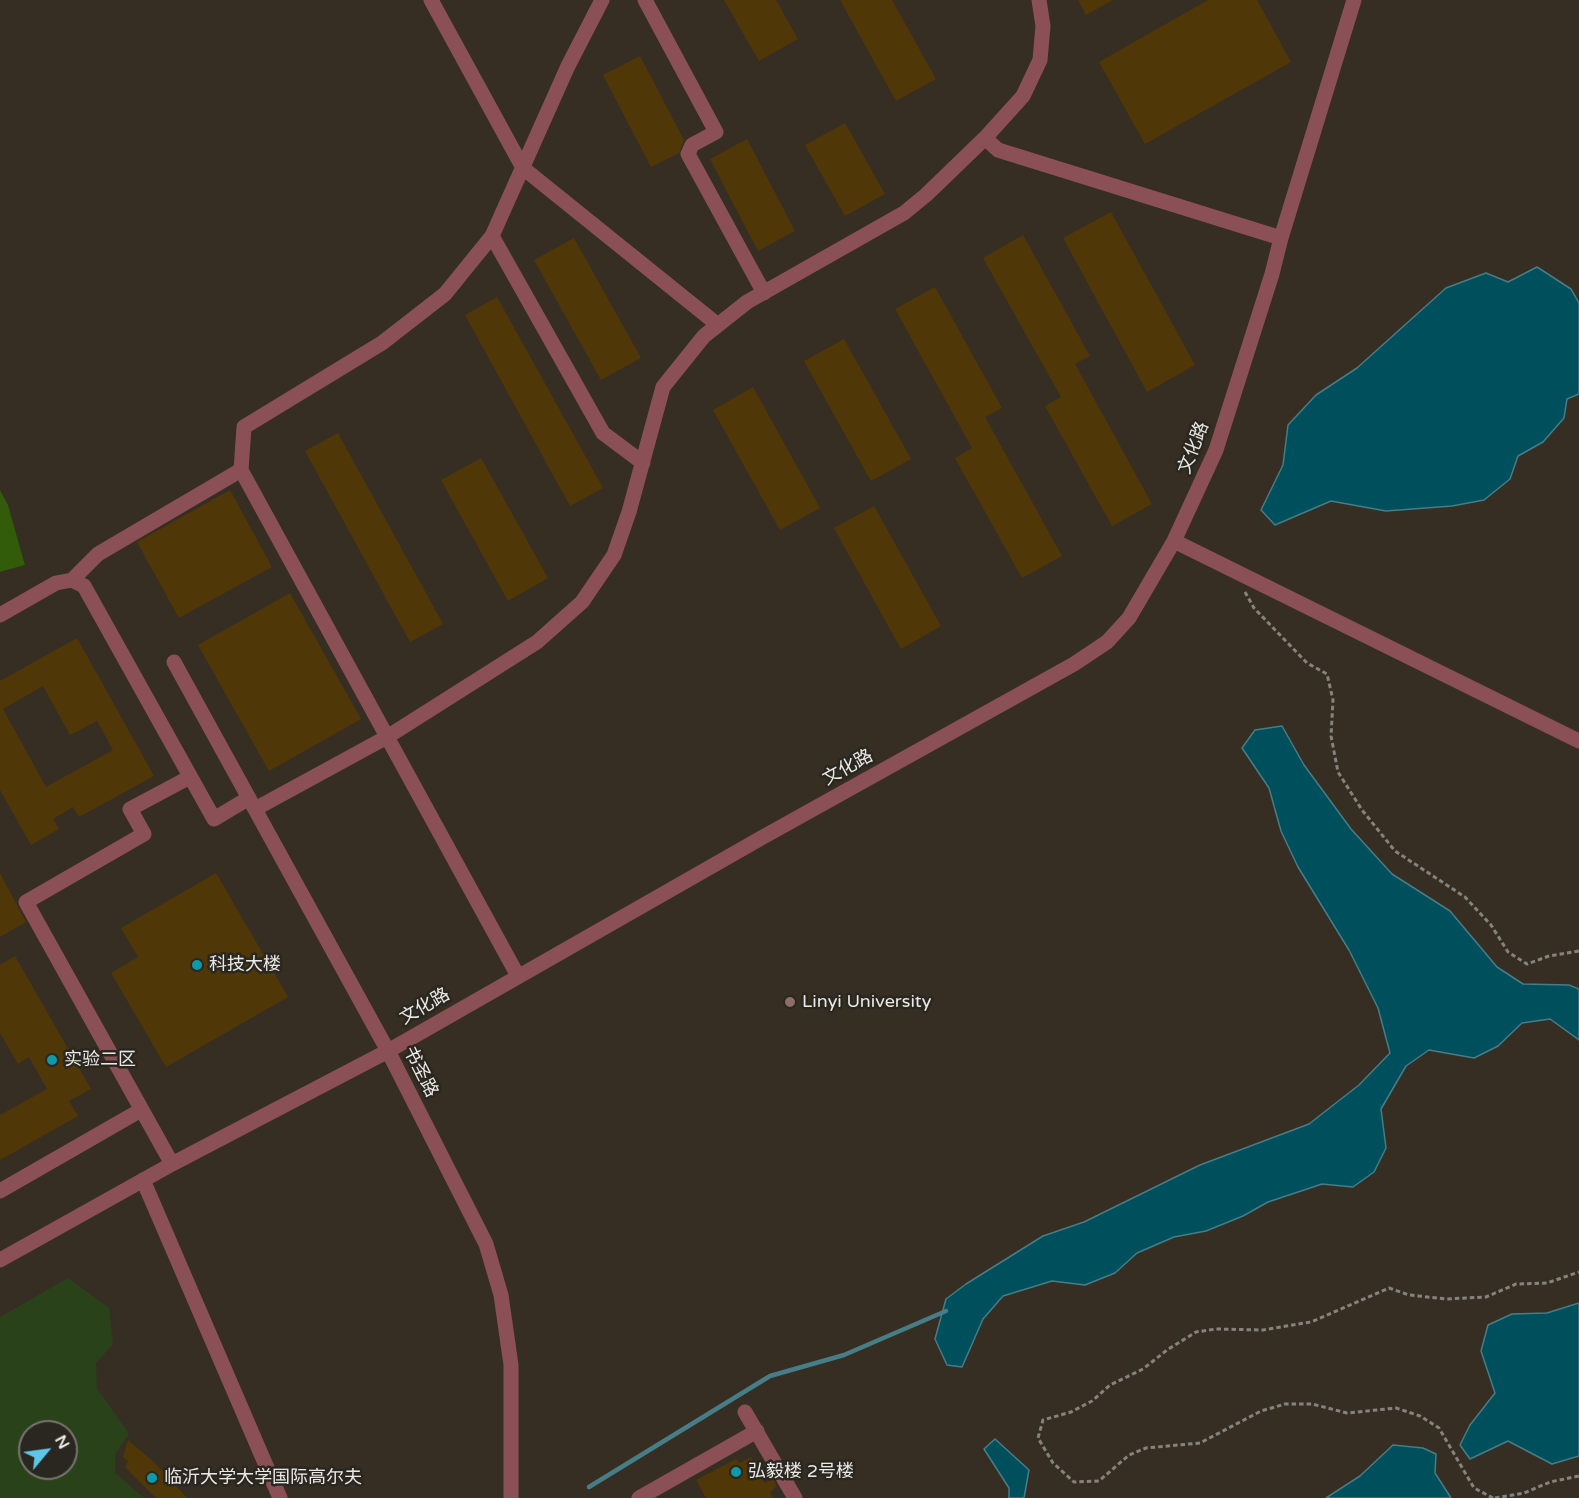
<!DOCTYPE html>
<html>
<head>
<meta charset="utf-8">
<style>
  body { margin:0 }
  #map { position:relative; width:1579px; height:1498px; overflow:hidden; background:#2a2721; font-family:"Varela Round",sans-serif }
  canvas { display:block }
  .north { position:absolute; left:18px; top:1420px; width:60px; height:60px; box-sizing:border-box; background:#2a2721; border:2px solid #77756f; border-radius:50%; rotate:61deg; font-size:16px; font-weight:700; line-height:24px; text-align:center; color:#ebe9e5 }
  .north::after { content:''; display:block; margin:auto; width:21px; height:27px; background:#5dc7e8; clip-path:polygon(50% 0,100% 100%,50% 72%,0 100%) }
</style>
</head>
<body>
<div id="map">
<canvas width="1579" height="1498"></canvas>
<div class="north">N</div>
</div>
<script>
const c = document.querySelector('canvas').getContext('2d');
c.lineJoin = 'round';
function fill(path, color) {
  c.fillStyle = color;
  c.fill(path, 'evenodd');
}
function poly(rows) {
  const path = new Path2D();
  for (const r of rows) {
    path.moveTo(r[0], r[1]);
    for (let i = 2; i < r.length; i += 2) path.lineTo(r[i], r[i + 1]);
  }
  return path;
}
function trace(path, color, width, dash) {
  c.strokeStyle = color;
  c.lineWidth = width;
  c.lineCap = dash ? 'butt' : 'round';
  c.setLineDash(dash || []);
  c.stroke(path);
}
function write(font, color, halo, rows, align = 'center') {
  c.font = font + ' "Varela Round","Noto Sans SC",sans-serif';
  c.lineWidth = 5;
  c.setLineDash([]);
  c.textBaseline = 'middle';
  c.strokeStyle = halo;
  c.fillStyle = color;
  for (const [text, x, y, turn = 0] of rows) {
    c.save();
    c.translate(x, y);
    c.rotate((+turn || 0) * Math.PI / 180);
    c.textAlign = isNaN(turn) ? turn : align;
    if (halo) c.strokeText(text, 0, 0);
    c.fillText(text, 0, 0);
    c.restore();
  }
}
fill(poly([
  [0,0,1579,0,1579,1498,0,1498,0,572,25,565,8,505,0,490],
  [30,1432,66,1432,66,1468,30,1468]
]), '#362e23');
fill(poly([
  [68,1278,109,1308,113,1344,96,1363,97,1388,129,1434,115,1454,115,1473,144,1498,0,1498,0,1317],
  [30,1432,66,1432,66,1468,30,1468]
]), '#2a4219');
fill(poly([
  [0,490,8,505,25,565,0,572]
]), '#325b0a');
const water = poly([
  [1537,267,1571,289,1579,303,1579,394,1567,399,1564,418,1543,442,1518,456,1510,479,1484,500,1452,506,1386,511,1331,501,1275,525,1261,510,1283,465,1288,425,1316,395,1357,368,1446,288,1486,273,1508,282,1537,267],
  [1282,726,1304,765,1351,829,1392,874,1450,911,1497,967,1523,984,1569,985,1579,989,1579,1040,1550,1019,1522,1023,1498,1046,1474,1058,1429,1050,1406,1066,1381,1109,1386,1148,1374,1172,1353,1187,1322,1184,1268,1202,1243,1216,1206,1231,1174,1237,1137,1253,1115,1273,1085,1285,1052,1281,1003,1296,983,1319,962,1367,947,1365,935,1339,946,1299,966,1284,1043,1236,1084,1222,1200,1165,1309,1124,1359,1085,1390,1053,1378,1008,1349,950,1298,867,1281,831,1269,788,1242,748,1255,730,1282,726],
  [1579,1303,1579,1456,1552,1464,1508,1441,1470,1459,1460,1445,1470,1425,1495,1393,1481,1351,1488,1325,1512,1314,1547,1313,1579,1303],
  [995,1439,1029,1470,1024,1498,1009,1498,1009,1488,984,1449,995,1439],
  [1393,1445,1423,1448,1436,1454,1435,1473,1451,1498,1326,1498,1360,1476,1393,1445]
]);
fill(water, '#004f5d');
trace(water, '#467d86', 1.5);
trace(poly([
  [589,1487,770,1376,844,1355,946,1311]
]), '#467d86', 4.5);
fill(poly([
  [724,0,776,0,798,39,759,61],
  [840,0,892,0,936,79,896,101],
  [1078,0,1113,0,1086,15],
  [1208,0,1257,0,1291,62,1145,144,1099,62],
  [640,56,684,140,679,153,651,167,603,75],
  [845,123,885,194,845,216,805,145],
  [747,139,795,231,758,251,710,159],
  [1111,212,1195,365,1147,392,1063,238],
  [1023,235,1090,356,1075,364,1152,504,1112,526,1045,406,1061,397,983,258],
  [574,238,641,358,601,380,534,260],
  [935,287,1002,408,985,417,1062,556,1022,578,955,458,972,448,895,309],
  [497,297,603,488,570,506,465,315],
  [844,339,911,459,871,481,804,361],
  [753,387,820,508,780,530,713,410],
  [338,433,443,624,410,642,305,451],
  [481,458,548,578,508,601,441,480],
  [230,490,272,567,179,618,137,542],
  [874,506,941,626,901,649,834,528],
  [290,593,361,719,269,771,198,645],
  [77,638,154,776,79,817,73,807,53,819,59,829,31,845,0,790,0,681],
  [43,686,70,735,97,721,113,750,46,787,3,709],
  [0,873,26,922,0,937],
  [216,873,288,997,166,1067,111,973,138,957,121,928],
  [15,956,91,1089,69,1101,78,1116,0,1160,0,1115,47,1089,29,1057,18,1064,0,1033,0,965],
  [128,1440,155,1463,187,1498,156,1498,125,1467,128,1461,123,1457],
  [751,1457,765,1483,773,1479,777,1486,770,1492,773,1498,706,1498,696,1480,736,1459,740,1463]
]), '#503707');
trace(poly([
  [1245,592,1254,608,1307,663,1327,674,1333,700,1331,736,1338,772,1362,810,1395,851,1465,897,1491,925,1508,952,1527,964,1549,956,1579,951],
  [1493,1498,1474,1488,1439,1428,1420,1416,1396,1408,1347,1413,1312,1404,1285,1404,1261,1411,1200,1443,1146,1448,1129,1455,1099,1481,1074,1482,1053,1463,1038,1438,1043,1420,1071,1412,1092,1401,1110,1385,1143,1369,1167,1350,1196,1332,1216,1329,1263,1330,1311,1322,1389,1288,1409,1295,1447,1299,1486,1297,1516,1284,1547,1283,1579,1272],
  [1495,1498,1524,1493,1550,1482,1579,1476]
]), '#85837e', 3, [4.5, 3]);
trace(poly([
  [431,0,523,168,718,325],
  [645,0,716,132,692,145,688,154,764,293],
  [985,138,998,150,1281,238],
  [492,236,603,433,643,463],
  [1174,541,1579,741],
  [72,580,98,554,241,470],
  [0,615,56,583,72,580,84,586,214,819,249,798],
  [174,662,388,1051,486,1244,501,1295,511,1365,511,1498],
  [255,809,387,737,537,642,582,602,614,555,629,512,663,387,704,336,718,325,747,302,904,213,926,195,985,138,1023,96,1040,60,1043,26,1039,0],
  [518,976,241,470,244,427,382,343,445,294,492,236,568,66,602,0],
  [172,1164,26,902,144,834,130,809,190,777],
  [143,1180,280,1498],
  [0,1191,141,1110],
  [0,1260,172,1164,388,1051,763,837,1074,664,1107,642,1129,618,1174,541,1216,450,1272,274,1281,238,1354,0],
  [745,1412,795,1498],
  [639,1498,757,1431]
]), '#8b5055', 15);
for (const [x, y, r, color] of [
  [197,965,6,"#0f9aa8"],
  [790,1002,6,"#8d6e63"],
  [52,1060,6,"#0f9aa8"],
  [736,1472,6,"#0f9aa8"],
  [152,1478,6,"#0f9aa8"]
]) {
  const dot = new Path2D();
  dot.arc(x, y, r, 0, 2 * Math.PI);
  c.fillStyle = color;
  c.fill(dot);
  trace(dot, '#2a2721', 2);
}
write('18px', '#ebe9e5', '#2a2721', [
  ["文化路",1194,448,-69],
  ["文化路",848,768,-29],
  ["文化路",425,1007,-30],
  ["书圣路",420,1072,63]
]);
write('18px', '#ebe9e5', '#2a2721', [
  ["科技大楼",209,965],
  ["Linyi University",802,1002],
  ["实验二区",64,1060],
  ["弘毅楼 2号楼",748,1472],
  ["临沂大学大学国际高尔夫",164,1478]
], 'left');
</script>
</body>
</html>
